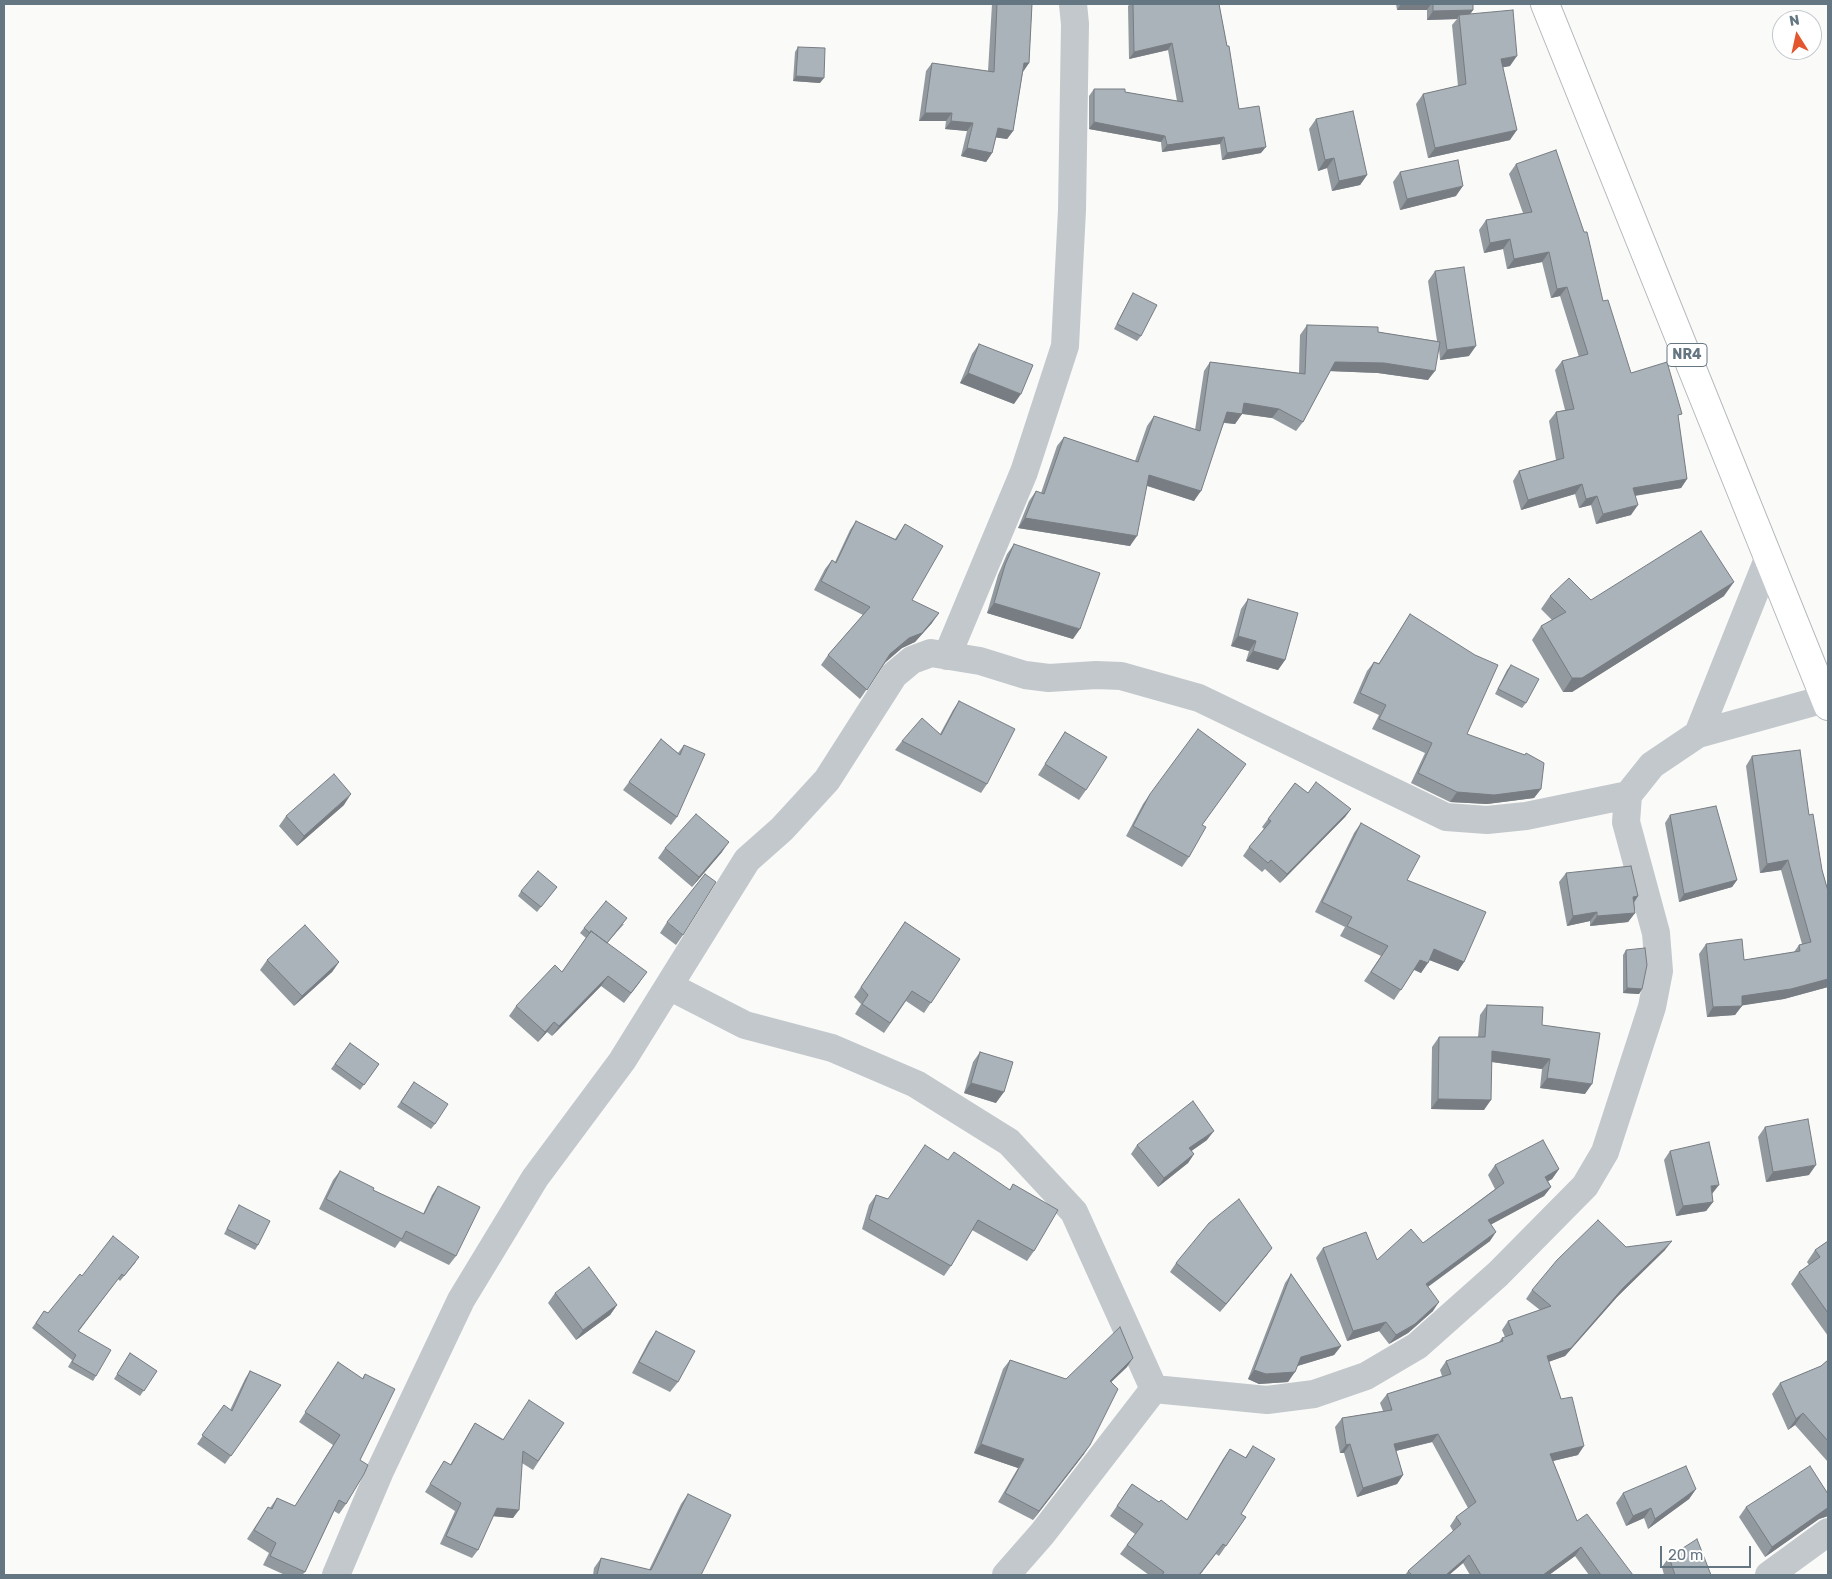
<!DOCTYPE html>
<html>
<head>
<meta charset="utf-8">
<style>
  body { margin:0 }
  #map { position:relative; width:1832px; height:1579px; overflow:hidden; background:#fafaf8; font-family:Rubik,sans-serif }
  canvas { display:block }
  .frame { position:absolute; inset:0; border:5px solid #657683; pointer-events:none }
  .north { position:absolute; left:1772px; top:10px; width:50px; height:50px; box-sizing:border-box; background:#fff; border:1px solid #c1c8cd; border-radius:50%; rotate:350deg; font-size:14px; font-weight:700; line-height:20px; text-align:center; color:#657683 }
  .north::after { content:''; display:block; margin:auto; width:18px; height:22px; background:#e4572e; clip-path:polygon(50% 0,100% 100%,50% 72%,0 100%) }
  .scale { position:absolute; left:1660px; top:1546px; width:91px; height:22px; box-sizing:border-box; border:2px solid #657683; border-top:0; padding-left:6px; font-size:15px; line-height:18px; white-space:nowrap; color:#657683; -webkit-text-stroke:4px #fff; paint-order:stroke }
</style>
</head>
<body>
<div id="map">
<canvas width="1832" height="1579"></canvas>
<div class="frame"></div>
<div class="north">N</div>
<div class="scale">20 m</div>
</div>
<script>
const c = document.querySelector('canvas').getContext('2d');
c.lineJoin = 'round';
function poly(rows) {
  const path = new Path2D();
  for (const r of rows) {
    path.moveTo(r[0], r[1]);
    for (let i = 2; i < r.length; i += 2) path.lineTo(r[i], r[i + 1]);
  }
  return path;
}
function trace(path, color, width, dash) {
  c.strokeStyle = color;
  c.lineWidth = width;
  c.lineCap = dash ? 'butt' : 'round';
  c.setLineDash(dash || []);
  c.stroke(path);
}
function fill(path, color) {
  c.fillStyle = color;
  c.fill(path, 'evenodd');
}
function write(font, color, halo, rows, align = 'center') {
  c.font = font + ' Rubik,sans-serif';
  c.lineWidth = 5;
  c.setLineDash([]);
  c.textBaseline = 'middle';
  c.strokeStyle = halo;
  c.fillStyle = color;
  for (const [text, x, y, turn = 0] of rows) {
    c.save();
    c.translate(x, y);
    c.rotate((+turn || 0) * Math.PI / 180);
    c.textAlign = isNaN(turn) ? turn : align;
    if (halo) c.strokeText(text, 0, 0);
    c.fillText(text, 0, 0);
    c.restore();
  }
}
const highway = poly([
  [1545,4,1828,706]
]);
trace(highway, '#b4b9bd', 30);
trace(poly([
  [947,656,1024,472,1065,346,1072,210,1075,24,1073,4],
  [1698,734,1768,559],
  [669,986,745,1025,832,1048,916,1084,1009,1142,1074,1212,1154,1389],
  [336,1575,380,1471,461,1300,535,1178,622,1061,747,860,782,829,827,780,894,675,912,660,931,653,980,661,1025,675,1049,678,1096,675,1121,676,1199,698,1446,817,1487,820,1526,816,1628,795],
  [1006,1575,1042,1534,1154,1389,1267,1400,1314,1394,1366,1376,1417,1346,1498,1274,1585,1186,1605,1152,1652,1007,1659,971,1656,933,1626,822,1628,795,1652,765,1698,734,1825,699],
  [1769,1575,1828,1532]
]), '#c3c8cc', 28);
trace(highway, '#fff', 28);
fill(poly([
  [992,4,1032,4,1029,63,1023,71,1013,131,1007,139,996,137,992,153,986,162,961,156,967,131,945,129,946,121,919,121,926,71,932,63,988,71],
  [1130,4,1219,4,1239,109,1261,153,1222,160,1220,144,1162,152,1161,142,1089,129,1089,96,1094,89,1125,92,1177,101,1168,50,1129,59,1128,6],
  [1396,4,1473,4,1473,10,1470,14,1510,66,1503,67,1510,140,1428,158,1416,104,1423,94,1458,86,1452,25,1457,19,1427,20,1427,10,1397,10],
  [798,47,820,83,793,81,795,52],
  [1316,119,1367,175,1360,185,1332,191,1327,168,1318,171,1309,129],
  [1516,164,1603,301,1631,373,1678,419,1687,479,1681,488,1635,496,1631,515,1596,524,1591,505,1579,508,1575,494,1521,510,1513,481,1519,471,1556,460,1549,421,1556,412,1565,410,1555,370,1562,361,1579,357,1560,296,1551,298,1542,262,1507,269,1503,249,1484,253,1479,230,1486,220,1523,213,1509,174],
  [1400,172,1456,196,1400,210,1393,182],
  [1435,271,1469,356,1440,360,1439,349,1428,380,1378,373,1330,371,1303,422,1296,431,1272,418,1242,414,1235,424,1224,423,1194,501,1147,486,1130,546,1018,528,1029,501,1036,491,1041,493,1057,446,1064,437,1135,461,1147,426,1154,416,1195,430,1204,371,1210,362,1299,373,1300,335,1307,325,1378,332,1437,341,1428,281],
  [1133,293,1141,336,1137,341,1114,329,1130,298],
  [979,344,1014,404,960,383,972,354],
  [856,521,895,539,905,524,912,600,932,623,915,642,902,648,885,663,860,699,821,665,828,655,863,615,814,590,825,569,832,560,835,562,850,530],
  [1014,544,1073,639,987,613,998,575,1007,554],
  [1550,596,1591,600,1724,596,1572,692,1563,692,1532,640,1541,626,1552,620,1541,609],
  [1248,599,1285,660,1278,670,1246,661,1249,651,1231,646,1241,609],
  [1410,614,1467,734,1541,789,1534,798,1487,804,1450,802,1411,783,1425,753,1372,729,1379,715,1353,703,1367,671,1374,662,1379,663],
  [1511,665,1526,703,1522,708,1495,694,1507,670],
  [959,701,987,784,981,793,895,750,902,741,940,734,953,710],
  [1065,732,1086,790,1079,800,1038,775],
  [661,739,678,753,684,745,677,817,671,825,623,790],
  [1752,756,1809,815,1822,870,1828,891,1828,987,1784,999,1742,1005,1735,1015,1707,1017,1699,954,1706,944,1744,960,1794,952,1799,945,1802,944,1781,870,1760,873,1746,766],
  [1295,783,1308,793,1351,809,1345,817,1280,883,1265,869,1262,872,1243,856,1249,847,1264,829,1262,827],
  [1150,794,1202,825,1189,857,1182,867,1126,836,1143,804],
  [344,805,297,846,279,826,286,816],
  [1670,815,1737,880,1732,887,1679,902,1665,823],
  [1361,823,1407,880,1464,962,1458,971,1429,960,1421,973,1414,970,1394,1000,1364,981,1381,956,1340,936,1345,927,1315,912,1354,833],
  [665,848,722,852,692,887,658,858],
  [1566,873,1638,896,1634,903,1635,913,1628,922,1590,926,1590,921,1567,926,1559,882],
  [557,887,537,912,518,896,521,891],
  [667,922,683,935,676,945,660,933],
  [905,922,960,959,924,1013,906,1001,884,1033,855,1014,861,1004,854,997],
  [624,924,607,943,640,982,624,1003,601,986,552,1036,547,1032,538,1042,509,1016,516,1006,562,972,586,938,580,933,584,928],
  [1626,950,1642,989,1639,994,1623,993,1623,955],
  [267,960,339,962,332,972,294,1006,260,970],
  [1487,1005,1542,1025,1585,1094,1540,1088,1542,1069,1492,1062,1484,1110,1431,1109,1432,1047,1439,1037,1478,1037,1480,1015],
  [350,1043,379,1064,360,1090,331,1069],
  [980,1052,996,1103,964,1093,973,1062],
  [414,1082,435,1124,431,1129,397,1107],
  [1765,1127,1809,1175,1766,1182,1758,1137],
  [1207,1140,1191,1151,1194,1154,1188,1163,1158,1187,1131,1154,1137,1145],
  [1670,1151,1712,1194,1713,1202,1706,1211,1676,1216,1664,1160],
  [948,1160,1010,1190,1013,1184,1034,1251,1027,1261,972,1230,951,1266,944,1276,862,1229,869,1205,876,1195,888,1199],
  [1495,1165,1559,1169,1552,1179,1548,1181,1551,1187,1544,1196,1491,1224,1490,1241,1428,1287,1433,1311,1408,1333,1389,1344,1379,1331,1347,1341,1316,1258,1323,1248,1377,1260,1423,1243,1495,1189,1488,1175],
  [340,1171,373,1190,423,1214,432,1195,438,1186,456,1256,449,1265,400,1241,395,1248,319,1209,333,1180],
  [239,1205,258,1245,255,1250,224,1234,236,1211],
  [1828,1241,1828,1336,1791,1284,1799,1272,1809,1265,1807,1262,1815,1250],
  [1626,1247,1665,1250,1617,1297,1565,1356,1548,1362,1578,1455,1553,1461,1577,1521,1633,1575,1589,1575,1575,1556,1549,1575,1470,1575,1463,1563,1449,1575,1405,1575,1408,1571,1453,1531,1450,1526,1456,1517,1468,1508,1432,1442,1396,1451,1403,1475,1397,1484,1357,1497,1344,1453,1340,1453,1335,1427,1342,1418,1383,1411,1380,1403,1387,1394,1442,1376,1440,1370,1446,1361,1499,1342,1502,1338,1505,1337,1502,1330,1508,1321,1540,1310,1526,1299,1532,1290],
  [1272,1248,1266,1256,1220,1312,1170,1272,1176,1263],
  [136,1262,120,1281,118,1279,79,1331,96,1376,93,1381,68,1367,72,1360,32,1328,44,1311,48,1313,82,1276],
  [1291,1274,1341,1346,1334,1355,1297,1366,1288,1382,1259,1384,1248,1379,1285,1283],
  [555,1293,617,1305,610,1315,576,1340,548,1303],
  [656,1331,678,1382,670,1392,632,1373,649,1341],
  [130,1353,157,1371,140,1396,114,1379],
  [1010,1360,1066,1379,1127,1367,1111,1382,1084,1454,1033,1520,998,1502,1018,1468,974,1453,1003,1369],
  [1828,1360,1828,1462,1795,1425,1788,1430,1772,1394,1780,1383,1821,1366],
  [338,1362,362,1379,365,1374,360,1460,346,1504,339,1514,334,1511,305,1572,302,1575,285,1575,263,1565,269,1553,247,1539,268,1507,270,1508,277,1498,295,1506,333,1445,299,1422],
  [250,1371,281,1385,225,1464,197,1444,224,1405,230,1410,245,1379],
  [475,1423,503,1439,564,1423,533,1470,522,1463,513,1518,493,1516,478,1550,472,1558,440,1544,455,1511,425,1492,444,1461,450,1465,470,1431],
  [1253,1446,1241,1514,1246,1517,1219,1556,1216,1554,1200,1575,1149,1575,1120,1554,1135,1534,1110,1516,1132,1484,1159,1502,1187,1519,1223,1459,1230,1449,1245,1458],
  [1696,1489,1689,1499,1648,1529,1644,1518,1626,1526,1616,1503,1623,1493],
  [688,1494,701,1575,593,1575,594,1568,601,1558,649,1570,681,1504],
  [1828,1494,1828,1516,1819,1519,1765,1557,1739,1517,1746,1507],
  [1669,1557,1711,1575,1664,1575,1662,1567]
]), '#929a9f');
fill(poly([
  [1401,4,1431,4,1427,10,1397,10],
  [1473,10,1467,19,1459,15,1457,19,1427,20,1433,11],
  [1172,43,1168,50,1129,59,1134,52],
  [1517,56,1510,66,1494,69,1501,59],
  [1024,63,1029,63,1023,72],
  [796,76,824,78,820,83,793,81],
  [925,113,952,113,946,121,919,121],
  [951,121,973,123,967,131,945,129],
  [1094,122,1165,136,1161,142,1089,129],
  [998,128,1013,131,1007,139,992,137],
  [1517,130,1510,140,1428,158,1435,148],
  [1224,137,1220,144,1162,152,1167,145],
  [1266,147,1261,153,1222,160,1227,153],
  [967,148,992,153,986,162,961,156],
  [1334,158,1327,168,1318,171,1325,160],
  [1367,175,1360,185,1332,191,1339,181],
  [1463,186,1456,196,1400,210,1407,199],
  [1510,239,1503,249,1484,253,1490,243],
  [1549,252,1542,262,1507,269,1514,259],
  [1567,287,1560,296,1551,298,1557,289],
  [1476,346,1469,356,1440,360,1447,350],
  [1335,362,1384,363,1435,371,1428,380,1378,373,1328,371],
  [968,373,1021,394,1014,404,960,383],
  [1244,403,1279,409,1272,418,1237,413],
  [1227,412,1242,414,1235,424,1220,422],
  [1149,475,1201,491,1194,501,1142,484],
  [1687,479,1681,488,1626,497,1633,488],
  [1582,484,1575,494,1521,510,1528,500],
  [1597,496,1591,505,1579,508,1586,499],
  [1638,505,1631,515,1596,524,1603,514],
  [1025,518,1137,536,1130,546,1018,528],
  [1734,582,1724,596,1572,692,1563,692,1572,678],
  [994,603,1080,629,1073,639,987,613],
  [939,613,932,623,915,642,902,648,884,663,890,654],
  [1238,636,1256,641,1249,651,1231,646],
  [1253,651,1285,660,1278,670,1246,661],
  [1541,789,1534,798,1487,804,1450,802,1457,792],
  [351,794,344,805,297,846,304,836],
  [1351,809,1345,817,1280,883,1287,874],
  [729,842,722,852,692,887,699,877],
  [1788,860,1781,870,1760,873,1767,864],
  [1737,880,1732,887,1679,902,1684,894],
  [1638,896,1631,906,1633,897],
  [1597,912,1590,921,1567,926,1573,916],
  [1635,913,1628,922,1590,926,1597,916],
  [1434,949,1464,962,1458,971,1427,959],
  [1420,960,1428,963,1421,973,1413,969],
  [339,962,332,972,294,1006,302,996],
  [608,976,601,986,552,1036,559,1026],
  [1828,979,1828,987,1784,999,1739,1006,1742,1006,1735,1015,1707,1017,1713,1007,1742,996],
  [1627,988,1642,989,1639,994,1623,993],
  [554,1022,547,1032,538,1042,545,1032],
  [1492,1051,1550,1059,1542,1069,1485,1061],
  [1547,1078,1592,1084,1585,1094,1540,1088],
  [971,1083,1004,1092,996,1103,964,1093],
  [1438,1099,1491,1100,1484,1110,1431,1109],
  [1214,1131,1207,1140,1183,1157,1189,1148],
  [1194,1154,1188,1163,1158,1187,1164,1178],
  [1816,1165,1809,1175,1766,1182,1773,1172],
  [1559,1169,1552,1179,1538,1187,1545,1177],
  [1719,1185,1712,1194,1711,1186],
  [1551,1187,1544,1196,1481,1230,1488,1220],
  [1713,1202,1706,1211,1676,1216,1683,1206],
  [1496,1232,1490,1241,1419,1293,1426,1284],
  [1672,1241,1665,1250,1617,1297,1565,1356,1540,1365,1547,1356,1623,1288],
  [1272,1248,1266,1256,1220,1312,1226,1304],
  [1439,1302,1433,1311,1408,1333,1389,1344,1396,1335],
  [617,1305,610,1315,576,1340,583,1330],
  [1386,1322,1379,1331,1347,1341,1353,1331],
  [1341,1346,1334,1355,1294,1367,1301,1357],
  [1133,1358,1127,1367,1103,1390,1110,1381],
  [1254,1370,1295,1372,1288,1382,1259,1384,1248,1379],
  [1803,1413,1795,1425,1788,1430,1796,1419],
  [1438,1434,1432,1442,1387,1453,1394,1444],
  [981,1444,1024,1459,1018,1468,974,1453],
  [1350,1444,1344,1453,1340,1453,1346,1445],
  [1090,1445,1084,1454,1033,1520,1039,1511],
  [1584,1446,1578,1455,1544,1463,1550,1454],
  [1403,1475,1397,1484,1357,1497,1363,1488],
  [1696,1489,1689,1499,1648,1529,1655,1519],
  [497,1508,519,1510,513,1518,491,1516],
  [1651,1508,1644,1518,1626,1526,1633,1516],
  [1828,1508,1828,1516,1819,1519,1765,1557,1772,1547,1826,1509],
  [1581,1547,1575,1556,1549,1575,1543,1575],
  [1469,1555,1463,1563,1449,1575,1446,1575]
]), '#777d82');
const building = poly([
  [997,4,1032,4,1029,63,1024,63,1013,131,998,128,992,153,967,148,973,123,951,121,952,113,925,113,932,63,994,72,997,4],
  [1133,4,1219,4,1227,46,1229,46,1239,109,1259,106,1266,147,1227,153,1224,137,1167,145,1165,136,1094,122,1094,89,1125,89,1125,92,1183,102,1172,43,1134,52,1133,4],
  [1433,4,1473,4,1473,10,1433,11,1433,4],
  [1513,10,1517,56,1501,59,1517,130,1435,148,1423,94,1466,84,1459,15,1513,10],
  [798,47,825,48,824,78,796,76,798,47],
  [1353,111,1367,175,1339,181,1334,158,1325,160,1316,119,1353,111],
  [1556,150,1584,232,1587,232,1603,301,1608,300,1631,373,1667,362,1682,414,1678,415,1687,479,1633,488,1638,505,1603,514,1597,496,1586,499,1582,484,1528,500,1519,471,1564,458,1556,412,1574,409,1562,361,1588,354,1567,287,1557,289,1549,252,1514,259,1510,239,1490,243,1486,220,1532,212,1516,164,1556,150],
  [1458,160,1463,186,1407,199,1400,172,1458,160],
  [1464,267,1476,346,1447,350,1435,271,1464,267],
  [1133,293,1157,305,1141,336,1117,324,1133,293],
  [1307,325,1378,327,1378,332,1440,342,1435,371,1384,363,1335,362,1303,422,1279,409,1244,403,1242,414,1227,412,1201,491,1149,475,1137,536,1025,518,1036,491,1044,494,1064,437,1138,462,1154,416,1200,431,1210,362,1305,374,1307,325],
  [979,344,1033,365,1021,394,968,373,979,344],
  [856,521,896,540,905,524,943,546,912,600,939,613,922,633,909,638,890,654,867,690,828,655,870,607,821,581,832,560,836,563,856,521],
  [1701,531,1734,582,1582,678,1572,678,1541,626,1566,612,1550,596,1569,578,1591,600,1701,531],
  [1014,544,1100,573,1080,629,994,603,1005,565,1014,544],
  [1248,599,1298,613,1285,660,1253,651,1256,641,1238,636,1248,599],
  [1410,614,1475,655,1498,665,1467,734,1525,755,1526,753,1544,763,1541,789,1494,795,1457,792,1418,773,1432,743,1379,719,1386,705,1360,693,1374,662,1379,664,1410,614],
  [1511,665,1539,679,1526,703,1498,689,1511,665],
  [959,701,1015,729,987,784,902,741,922,718,941,735,959,701],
  [1198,729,1246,764,1202,825,1206,827,1189,857,1133,826,1150,794,1198,729],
  [1065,732,1107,757,1086,790,1045,764,1065,732],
  [661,739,680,755,684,745,705,754,677,817,629,782,661,739],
  [1800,750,1809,815,1813,814,1822,870,1828,891,1828,979,1791,989,1742,996,1742,1006,1713,1007,1706,944,1742,939,1744,960,1800,951,1799,945,1811,942,1788,860,1767,864,1752,756,1800,750],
  [334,774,351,794,304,836,286,816,334,774],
  [1316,782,1351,809,1287,874,1271,860,1268,863,1249,847,1271,821,1268,819,1295,783,1308,793,1316,782],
  [1716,806,1737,880,1684,894,1670,815,1716,806],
  [696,814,729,842,699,877,665,848,696,814],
  [1361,823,1420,856,1407,880,1486,912,1464,962,1434,949,1428,963,1420,960,1401,990,1371,972,1388,946,1347,926,1352,917,1322,902,1361,823],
  [1631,866,1638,896,1633,897,1635,913,1597,916,1597,912,1573,916,1566,873,1631,866],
  [538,871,557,887,541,907,521,891,538,871],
  [705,874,716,882,683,935,667,922,705,874],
  [606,901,627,918,607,943,591,931,590,933,584,928,606,901],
  [905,922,960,959,931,1003,912,991,890,1023,862,1004,868,995,861,987,905,922],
  [305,925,339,962,302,996,267,960,305,925],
  [591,931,647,972,631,993,608,976,559,1026,554,1022,545,1032,516,1006,555,965,562,972,591,931],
  [1645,948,1647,965,1642,989,1627,988,1626,950,1645,948],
  [1487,1005,1543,1007,1542,1025,1600,1033,1592,1084,1547,1078,1550,1059,1492,1051,1491,1100,1438,1099,1439,1037,1485,1037,1487,1005],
  [350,1043,379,1064,364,1085,335,1064,350,1043],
  [980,1052,1013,1062,1004,1092,971,1083,980,1052],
  [414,1082,448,1104,435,1124,401,1102,414,1082],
  [1193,1101,1214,1131,1189,1148,1194,1154,1164,1178,1137,1145,1193,1101],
  [1808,1119,1816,1165,1773,1172,1765,1127,1808,1119],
  [1543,1140,1559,1169,1545,1177,1551,1187,1488,1220,1496,1232,1426,1284,1439,1302,1415,1324,1396,1335,1386,1322,1353,1331,1323,1248,1366,1232,1377,1260,1411,1229,1423,1243,1504,1183,1495,1165,1543,1140],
  [1709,1142,1719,1185,1711,1186,1713,1202,1683,1206,1670,1151,1709,1142],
  [925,1145,948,1160,954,1152,1010,1190,1013,1184,1058,1210,1034,1251,978,1220,951,1266,869,1219,876,1195,888,1199,925,1145],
  [340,1171,374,1188,373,1190,424,1214,438,1186,480,1207,456,1256,406,1231,402,1239,326,1199,340,1171],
  [1239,1199,1272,1248,1226,1304,1176,1263,1209,1223,1239,1199],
  [239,1205,270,1221,258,1245,227,1229,239,1205],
  [1598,1220,1626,1247,1672,1241,1623,1288,1571,1348,1547,1356,1561,1399,1572,1397,1584,1446,1550,1454,1577,1521,1587,1514,1633,1575,1601,1575,1581,1547,1543,1575,1481,1575,1469,1555,1446,1575,1412,1575,1408,1571,1461,1524,1456,1517,1476,1502,1438,1434,1394,1444,1403,1475,1363,1488,1350,1444,1346,1445,1342,1418,1392,1410,1387,1394,1451,1374,1446,1361,1503,1341,1502,1338,1513,1334,1508,1321,1551,1306,1532,1290,1557,1260,1598,1220],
  [113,1236,139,1257,124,1276,122,1274,78,1331,111,1350,96,1376,72,1362,76,1355,36,1323,44,1311,48,1313,80,1274,82,1276,113,1236],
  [1828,1241,1828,1313,1799,1272,1820,1257,1815,1250,1828,1241],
  [589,1267,617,1305,583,1330,555,1293,589,1267],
  [1291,1274,1341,1346,1301,1357,1295,1372,1266,1374,1254,1370,1291,1274],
  [1120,1327,1133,1358,1110,1381,1118,1389,1090,1445,1039,1511,1005,1493,1024,1459,981,1444,1010,1360,1066,1379,1120,1327],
  [656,1331,695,1351,678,1382,639,1362,656,1331],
  [130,1353,157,1371,144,1391,117,1374,130,1353],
  [1828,1360,1828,1441,1803,1413,1796,1419,1780,1383,1821,1366,1828,1360],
  [338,1362,363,1379,365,1374,395,1389,360,1460,368,1465,364,1474,346,1504,339,1500,305,1572,270,1556,276,1543,254,1530,268,1507,272,1509,277,1498,295,1506,340,1435,305,1412,338,1362],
  [250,1371,281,1385,231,1456,202,1435,224,1405,232,1411,250,1371],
  [529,1400,564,1423,538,1461,523,1451,519,1510,497,1508,478,1550,446,1536,461,1503,430,1484,444,1461,451,1465,475,1423,503,1440,529,1400],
  [1253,1446,1275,1459,1241,1514,1246,1517,1226,1546,1223,1544,1199,1575,1162,1575,1164,1572,1127,1545,1143,1524,1117,1506,1132,1484,1159,1502,1161,1500,1187,1520,1230,1449,1246,1458,1253,1446],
  [1686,1466,1696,1489,1655,1519,1651,1508,1633,1516,1623,1493,1686,1466],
  [1810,1466,1828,1494,1828,1508,1826,1509,1772,1547,1746,1507,1810,1466],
  [688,1494,731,1515,701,1575,597,1575,601,1558,651,1570,688,1494],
  [1697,1539,1711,1575,1675,1575,1669,1557,1697,1539]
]);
fill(building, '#aab3b9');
trace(building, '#777d82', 1);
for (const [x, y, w] of [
  [1687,355,40]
]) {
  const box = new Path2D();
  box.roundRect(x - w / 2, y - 11.5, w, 23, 4);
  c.fillStyle = '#fff';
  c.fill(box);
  trace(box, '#657683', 1);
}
write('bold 14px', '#657683', null, [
  ["NR4",1687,355]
]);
</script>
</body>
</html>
